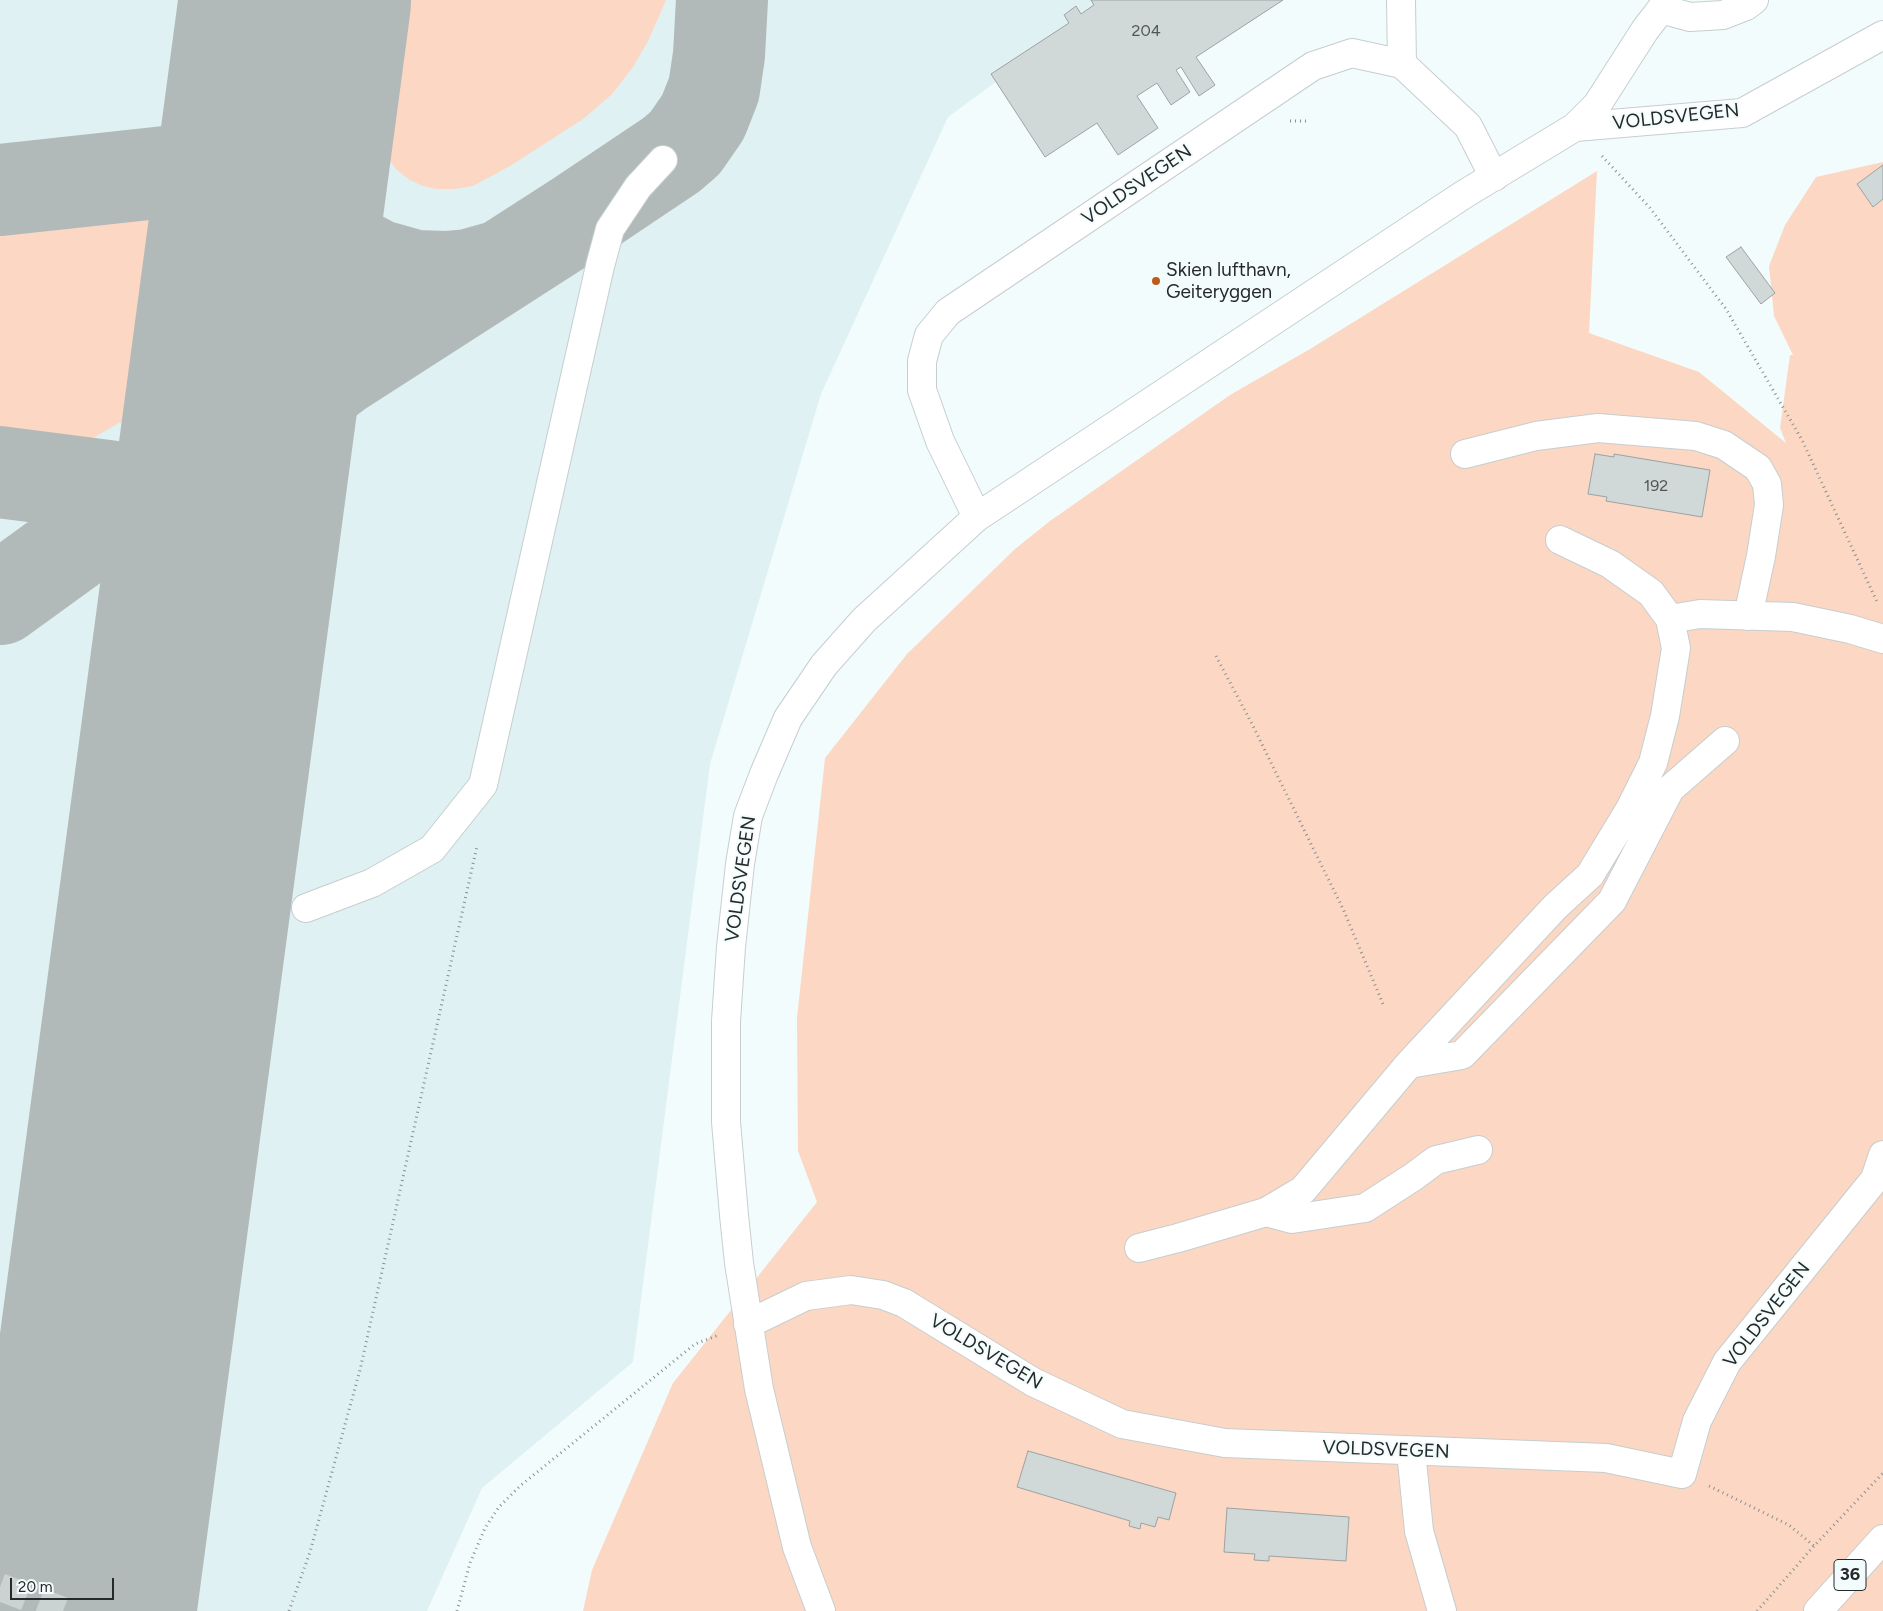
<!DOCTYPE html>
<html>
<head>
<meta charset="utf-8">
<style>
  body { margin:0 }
  #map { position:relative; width:1883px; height:1611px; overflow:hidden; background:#f3fcfc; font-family:Figtree,sans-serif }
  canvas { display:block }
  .scale { position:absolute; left:10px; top:1578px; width:104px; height:22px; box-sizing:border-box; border:2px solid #262929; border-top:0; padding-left:6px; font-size:15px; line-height:18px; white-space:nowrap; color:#262929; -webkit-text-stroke:4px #f3fcfc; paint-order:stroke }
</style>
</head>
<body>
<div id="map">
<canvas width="1883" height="1611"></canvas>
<div class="scale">20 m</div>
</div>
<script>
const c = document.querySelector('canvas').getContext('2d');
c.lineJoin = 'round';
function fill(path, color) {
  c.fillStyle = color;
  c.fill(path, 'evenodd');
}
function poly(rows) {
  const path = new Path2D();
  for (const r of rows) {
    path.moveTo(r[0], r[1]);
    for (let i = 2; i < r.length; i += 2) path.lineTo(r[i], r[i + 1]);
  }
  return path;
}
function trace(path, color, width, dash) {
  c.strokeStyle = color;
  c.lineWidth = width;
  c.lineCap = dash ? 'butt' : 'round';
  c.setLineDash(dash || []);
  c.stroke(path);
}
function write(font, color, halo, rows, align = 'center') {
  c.font = font + ' Figtree,sans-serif';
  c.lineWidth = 4;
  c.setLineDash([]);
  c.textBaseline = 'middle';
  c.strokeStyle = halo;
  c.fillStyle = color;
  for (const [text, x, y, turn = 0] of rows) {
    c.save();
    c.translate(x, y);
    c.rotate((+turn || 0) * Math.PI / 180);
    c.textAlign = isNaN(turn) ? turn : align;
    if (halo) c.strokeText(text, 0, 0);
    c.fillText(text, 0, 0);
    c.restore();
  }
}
fill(poly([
  [0,0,1136,0,996,82,948,117,821,394,710,764,633,1362,482,1488,427,1611,0,1611]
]), '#dff1f2');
fill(poly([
  [377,0,666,0,648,41,633,67,612,94,583,119,510,166,473,186,455,189,436,189,423,186,410,180,397,170,381,150,373,131,366,114,365,92],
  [1883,162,1883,1611,583,1611,592,1570,673,1383,817,1202,798,1151,797,1018,825,758,907,654,1015,549,1050,521,1230,395,1310,349,1597,171,1589,333,1699,372,1786,443,1780,428,1790,355,1793,355,1774,316,1769,266,1785,225,1816,177],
  [125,201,128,206,148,209,166,218,152,224,142,273,146,399,144,418,119,423,86,442,53,452,0,446,0,233,6,220,13,217,118,206]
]), '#fcd7c3');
trace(poly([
  [0,190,175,171,272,170,301,216,316,230,338,245,376,265,415,276,446,277,469,275,501,266],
  [0,472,155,492,173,500,195,515,201,522,211,541,219,572],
  [0,599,109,520,155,492,173,492,199,483,292,406,339,371,577,218,671,155,685,143,703,117,714,89,719,55,722,0]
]), '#b2b9b9', 92);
trace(poly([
  [80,1611,295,0]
]), '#b2b9b9', 232);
const building = poly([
  [1091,0,1283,0,1196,57,1215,85,1199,96,1181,67,1176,70,1190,92,1171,105,1157,83,1137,96,1158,128,1118,155,1097,123,1045,157,991,74,1069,23,1064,15,1076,6,1081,14,1094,5,1091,0],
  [1883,165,1883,199,1873,207,1857,184,1883,165],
  [1741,247,1775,293,1761,304,1726,257,1741,247],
  [1595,454,1614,457,1614,454,1710,470,1702,517,1606,501,1607,497,1588,494,1595,454],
  [1028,1451,1176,1493,1169,1520,1158,1517,1155,1527,1141,1523,1140,1529,1129,1526,1130,1521,1017,1487,1028,1451],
  [1227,1508,1349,1517,1346,1561,1269,1556,1269,1561,1254,1560,1255,1554,1224,1552,1227,1508]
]);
fill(building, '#d0d8d8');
trace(building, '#9ca3a4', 1);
trace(poly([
  [0,1587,63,1611]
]), '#cad2d2', 28, [28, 14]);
const minor = poly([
  [1401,0,1402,64],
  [1661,9,1690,17,1723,15,1746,6,1754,0],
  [1575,127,1597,105,1645,30,1668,0],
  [1465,454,1536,436,1598,428,1696,436,1724,445,1758,468,1767,484,1769,505,1761,556,1748,616],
  [977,517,940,441,922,390,922,361,929,335,948,312,1313,66,1352,53,1402,64,1468,126,1494,177],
  [1670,619,1700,614,1793,617,1850,629,1883,639],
  [306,908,372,883,432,849,483,785,600,266,610,229,638,187,663,160],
  [1409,1064,1555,907,1590,875,1630,809,1653,763,1665,716,1676,648,1670,619,1651,593,1610,564,1560,540],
  [1266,1212,1292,1219,1365,1208,1413,1177,1436,1160,1478,1150],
  [1139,1248,1178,1238,1266,1212,1303,1190,1409,1064,1462,1055,1612,901,1670,789,1725,741],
  [748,1324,806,1296,851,1290,883,1295,904,1303,1033,1382,1122,1424,1225,1443,1606,1458,1682,1474,1697,1421,1727,1362,1875,1179,1883,1155],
  [1411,1451,1419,1531,1442,1611],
  [821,1611,797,1547,759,1389,739,1263,734,1215,726,1122,726,1021,731,947,740,864,748,816,764,774,788,718,824,665,864,620,977,517,1463,195,1575,127,1742,113,1883,35]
]);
const highway = poly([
  [1818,1611,1883,1539]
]);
trace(minor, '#c6cecf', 30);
trace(highway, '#c6cecf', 30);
trace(poly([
  [1290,121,1310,121],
  [1602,156,1650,208,1726,309,1802,440,1878,604],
  [1216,656,1252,724,1344,911,1383,1004],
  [1709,1486,1789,1525,1814,1546],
  [289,1611,310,1552,360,1370,477,846],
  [457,1611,470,1563,485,1528,499,1507,520,1486,695,1344,719,1335],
  [1757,1611,1814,1546,1883,1473]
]), '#8a9090', 3, [1, 4]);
trace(minor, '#fff', 28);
trace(highway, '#fff', 28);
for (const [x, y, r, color] of [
  [1156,281,5,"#bc5b1a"]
]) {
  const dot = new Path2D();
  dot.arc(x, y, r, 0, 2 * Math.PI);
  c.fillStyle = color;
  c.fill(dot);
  trace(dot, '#f3fcfc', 2);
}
write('16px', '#505555', null, [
  ["204",1146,31],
  ["192",1656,486]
]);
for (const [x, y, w] of [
  [1850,1575,32]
]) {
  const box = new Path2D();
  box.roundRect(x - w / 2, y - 15.5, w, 31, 4);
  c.fillStyle = '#f3fcfc';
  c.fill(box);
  trace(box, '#262929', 1);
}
write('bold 18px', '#262929', null, [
  ["36",1850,1575]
]);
write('19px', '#262929', '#f3fcfc', [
  ["VOLDSVEGEN",1676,117,-6],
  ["VOLDSVEGEN",1137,185,-34],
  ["VOLDSVEGEN",741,879,-82],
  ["VOLDSVEGEN",1767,1315,-52],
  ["VOLDSVEGEN",986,1352,31],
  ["VOLDSVEGEN",1386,1450,2]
]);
write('19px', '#262929', '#f3fcfc', [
  ["Skien lufthavn,",1166,270],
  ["Geiteryggen",1166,292]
], 'left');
</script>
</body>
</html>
